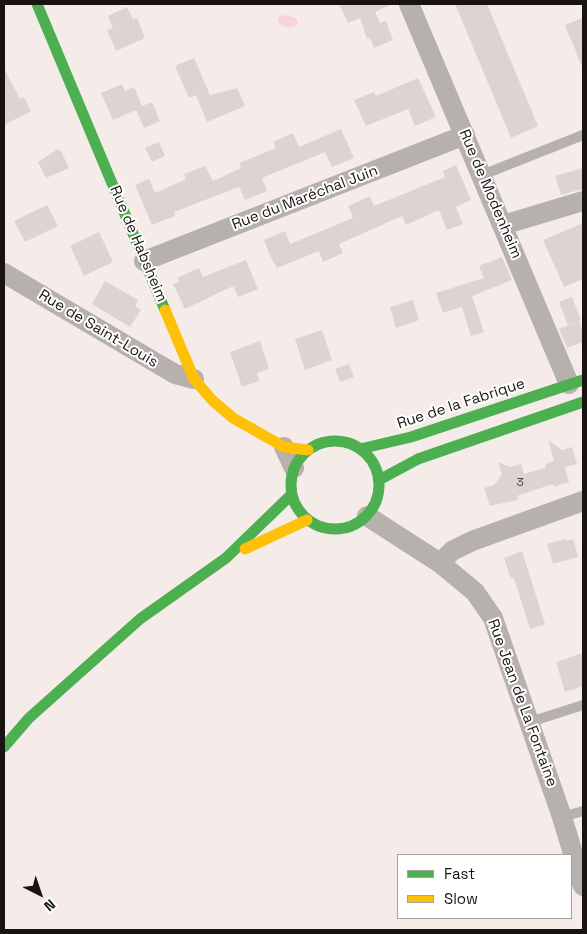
<!DOCTYPE html>
<html>
<head>
<meta charset="utf-8">
<style>
  body { margin:0 }
  #map { position:relative; width:587px; height:934px; overflow:hidden; background:#f5ece9; font-family:"Space Grotesk",sans-serif }
  canvas { display:block }
  .frame { position:absolute; inset:0; border:5px solid #191412; pointer-events:none }
  .legend { position:absolute; left:397px; top:854px; width:175px; height:65px; box-sizing:border-box; background:#fff; border:1px solid #a3a1a0; margin:0; padding:6px 9px; list-style:none; font-size:15px; color:#191412 }
  .legend li { display:flex; align-items:center; gap:10px; height:25px }
  .legend b { width:25px; border:1px solid #a3a1a0 }
  .north { position:absolute; left:15px; top:869px; width:50px; height:50px; -webkit-text-stroke:4px #fff; paint-order:stroke; rotate:139deg; font-size:14px; font-weight:700; line-height:20px; text-align:center; color:#191412 }
  .north::after { content:''; display:block; margin:auto; width:18px; height:22px; background:#191412; clip-path:polygon(50% 0,100% 100%,50% 72%,0 100%) }
</style>
</head>
<body>
<div id="map">
<canvas width="587" height="934"></canvas>
<div class="frame"></div>
<ul class="legend">
<li><b style="height:6px;background:#4caf50"></b>Fast</li>
<li><b style="height:6px;background:#ffc107"></b>Slow</li>
</ul>
<div class="north">N</div>
</div>
<script>
const c = document.querySelector('canvas').getContext('2d');
c.lineJoin = 'round';
function fill(path, color) {
  c.fillStyle = color;
  c.fill(path, 'evenodd');
}
function poly(rows) {
  const path = new Path2D();
  for (const r of rows) {
    if (r.length === 3) {
      path.moveTo(r[0] + r[2], r[1]);
      path.arc(r[0], r[1], r[2], 0, 2 * Math.PI);
      continue;
    }
    path.moveTo(r[0], r[1]);
    for (let i = 2; i < r.length; i += 2) path.lineTo(r[i], r[i + 1]);
  }
  return path;
}
function trace(path, color, width, dash) {
  c.strokeStyle = color;
  c.lineWidth = width;
  c.lineCap = dash ? 'butt' : 'round';
  c.setLineDash(dash || []);
  c.stroke(path);
}
function write(font, color, halo, rows, align = 'center') {
  c.font = font + ' "Space Grotesk",sans-serif';
  c.lineWidth = 4;
  c.setLineDash([]);
  c.textBaseline = 'middle';
  c.strokeStyle = halo;
  c.fillStyle = color;
  for (const [text, x, y, turn = 0] of rows) {
    c.save();
    c.translate(x, y);
    c.rotate((+turn || 0) * Math.PI / 180);
    c.textAlign = isNaN(turn) ? turn : align;
    if (halo) c.strokeText(text, 0, 0);
    c.fillText(text, 0, 0);
    c.restore();
  }
}
fill(poly([
  [283,15,295,17,298,21,297,25,291,28,279,25,278,18]
]), '#f5d4db');
fill(poly([
  [339,4,393,4,375,12,380,23,386,21,393,40,374,48,370,38,367,39,360,18,348,23],
  [455,4,487,4,538,126,511,138],
  [127,7,133,19,137,18,145,38,116,51,107,30,113,28,108,16],
  [583,18,583,69,565,25],
  [194,58,210,95,237,88,245,106,207,122,196,95,189,98,175,66],
  [4,68,20,99,24,97,31,111,4,125],
  [418,78,436,117,415,126,408,109,366,126,354,100,374,92,376,96],
  [122,84,125,91,134,87,142,106,152,102,160,121,144,128,136,110,113,120,101,93],
  [341,129,354,158,332,167,325,152,262,178,267,191,245,200,239,187,174,212,175,216,152,225,135,185,149,179,155,193,186,179,184,174,205,166,213,181,241,168,239,163,276,148,273,142,293,133,299,147],
  [159,142,165,156,152,162,145,148],
  [58,149,61,151,69,168,46,178,38,162],
  [456,165,471,200,456,207,463,224,447,230,439,210,406,225,402,216,339,244,343,253,323,262,319,251,277,268,271,258,264,240,285,231,290,244,353,218,348,206,370,196,374,206,445,177,443,171],
  [583,168,583,189,561,195,555,176],
  [47,205,58,226,25,242,14,221],
  [583,223,583,279,564,287,543,240],
  [99,232,113,262,84,276,70,246],
  [502,257,512,280,472,296,484,332,471,336,462,307,443,313,436,293,484,278,479,266],
  [246,260,258,289,238,297,234,287,231,287,185,309,173,284,179,282,177,278,199,268,203,277],
  [105,281,138,300,135,306,141,310,130,327,92,304],
  [572,297,581,320,568,325,559,302],
  [413,300,419,320,396,328,390,307],
  [579,321,583,332,583,342,567,348,559,329],
  [322,330,332,360,305,370,295,339],
  [260,341,269,369,257,373,259,381,242,387,230,352],
  [349,364,354,377,340,382,335,369],
  [548,440,562,450,572,447,577,464,565,467,569,482,554,487,553,484,517,496,518,500,490,506,484,488,494,485,502,474,498,462,510,467,521,464,524,474,545,468,546,464,554,461],
  [565,539,566,541,573,539,578,557,553,564,547,544],
  [522,551,545,624,530,629,514,578,511,579,504,558],
  [583,653,583,686,565,692,556,662]
]), '#dfd3d1');
trace(poly([
  [482,175,583,135],
  [530,722,583,705],
  [562,817,583,811]
]), '#b7b1ae', 10);
trace(poly([
  [409,4,569,384],
  [503,225,583,201],
  [144,261,465,135],
  [4,273,175,374,194,379],
  [284,447,294,468],
  [367,516,440,563,475,592,493,618,562,817,583,886],
  [440,563,452,551,472,541,583,501]
]), '#b7b1ae', 20);
trace(poly([
  [37,4,165,310],
  [335,485,44],
  [360,449,411,437,583,380],
  [379,480,418,459,583,402],
  [4,747,29,718,140,619,226,558,291,495]
]), '#4caf50', 11);
trace(poly([
  [165,310,194,379,212,400,233,418,284,447,308,450],
  [245,549,307,520]
]), '#ffc107', 11);
write('12px', '#4c4543', null, [
  ["3",520,483]
]);
write('15px', '#191412', '#fff', [
  ["Rue de Modenheim",490,194,67],
  ["Rue du Maréchal Juin",305,198,-21],
  ["Rue de Habsheim",138,244,67],
  ["Rue de Saint-Louis",98,329,31],
  ["Rue de la Fabrique",461,404,-18],
  ["Rue Jean de La Fontaine",522,703,70]
]);
</script>
</body>
</html>
